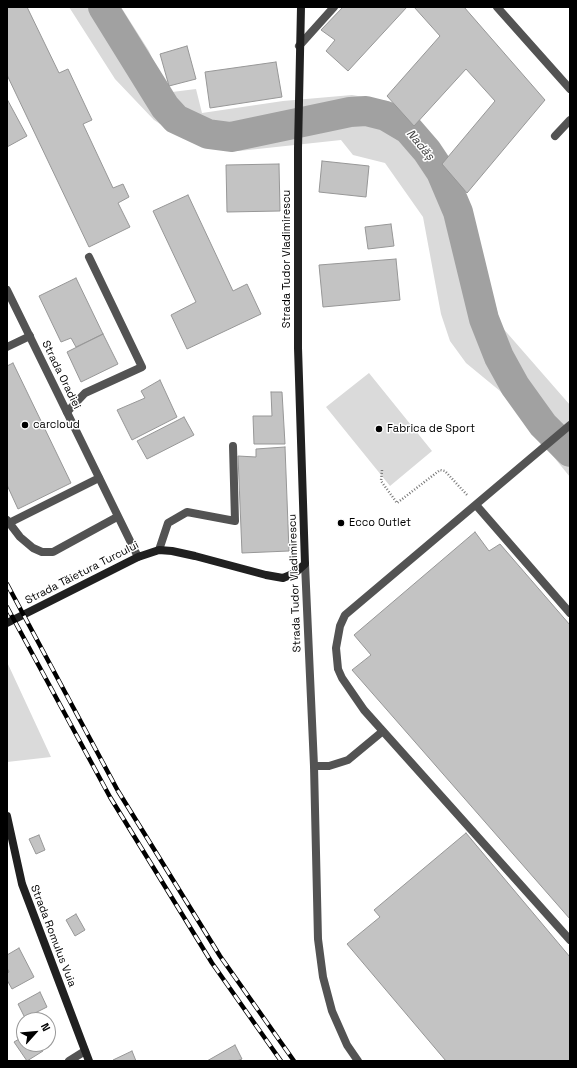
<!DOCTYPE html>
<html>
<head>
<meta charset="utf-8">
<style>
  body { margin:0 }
  #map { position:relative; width:577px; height:1068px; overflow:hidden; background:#fff; font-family:"Space Grotesk",sans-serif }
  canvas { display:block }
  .frame { position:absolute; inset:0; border:8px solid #000; pointer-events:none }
  .north { position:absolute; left:16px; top:1012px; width:40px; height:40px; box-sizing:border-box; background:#fff; border:1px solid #999; border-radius:50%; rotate:63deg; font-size:11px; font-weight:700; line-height:16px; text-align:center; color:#000 }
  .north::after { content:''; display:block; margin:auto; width:14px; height:18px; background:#000; clip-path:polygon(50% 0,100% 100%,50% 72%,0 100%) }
</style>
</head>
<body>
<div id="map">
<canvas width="577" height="1068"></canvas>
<div class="frame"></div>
<div class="north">N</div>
</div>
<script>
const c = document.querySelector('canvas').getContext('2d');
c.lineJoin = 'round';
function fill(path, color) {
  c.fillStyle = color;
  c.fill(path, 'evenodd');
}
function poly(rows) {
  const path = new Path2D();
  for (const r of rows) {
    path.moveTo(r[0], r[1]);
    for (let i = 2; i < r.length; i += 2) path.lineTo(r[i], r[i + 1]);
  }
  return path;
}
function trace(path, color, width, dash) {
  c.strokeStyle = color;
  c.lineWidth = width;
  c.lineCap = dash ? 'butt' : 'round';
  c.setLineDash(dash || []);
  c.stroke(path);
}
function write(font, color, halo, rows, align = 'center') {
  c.font = font + ' "Space Grotesk",sans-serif';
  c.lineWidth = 3;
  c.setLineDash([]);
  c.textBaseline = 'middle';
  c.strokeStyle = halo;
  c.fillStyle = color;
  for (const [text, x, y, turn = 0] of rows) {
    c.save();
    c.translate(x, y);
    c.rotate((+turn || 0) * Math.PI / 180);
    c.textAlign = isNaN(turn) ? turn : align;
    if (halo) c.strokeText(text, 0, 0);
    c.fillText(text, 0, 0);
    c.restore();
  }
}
fill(poly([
  [69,7,121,7,149,51,158,72,172,92,196,89,202,113,283,101,352,95,388,101,411,113,435,140,452,169,468,209,482,254,501,326,570,405,570,477,500,391,466,363,450,341,441,314,423,217,385,163,353,155,341,140,239,151,205,147,177,135,154,120,115,79],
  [369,373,432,451,390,486,326,407],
  [7,662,51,757,7,762]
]), '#dadada');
trace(poly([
  [103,7,165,107,176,119,208,134,231,137,350,112,366,111,386,116,408,129,427,151,441,172,458,212,484,319,499,357,515,386,543,425,570,452]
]), '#a1a1a1', 30);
const building = poly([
  [7,7,27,7,59,73,68,69,92,120,83,124,113,188,123,184,129,197,118,203,130,227,89,247,7,75,7,7],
  [343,7,407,7,348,71,326,51,335,40,321,30,343,7],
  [414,7,464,7,545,100,467,193,442,164,495,101,466,69,414,126,387,96,440,36,414,7],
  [187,46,196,79,169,86,160,54,187,46],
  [276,62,282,97,210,108,205,72,276,62],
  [7,99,27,136,7,147,7,99],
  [322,161,369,166,366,197,319,192,322,161],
  [279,164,280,211,227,212,226,165,279,164],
  [188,195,233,291,247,284,261,314,187,349,171,315,196,302,153,211,188,195],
  [391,224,394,246,368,249,365,227,391,224],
  [396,259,400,300,323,307,319,265,396,259],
  [76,278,103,334,76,347,71,338,61,342,39,296,76,278],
  [103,334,118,364,81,382,67,352,103,334],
  [13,363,71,483,18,509,7,485,7,366,13,363],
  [160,380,177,417,132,440,117,410,145,398,141,391,160,380],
  [271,392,282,392,285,444,254,444,253,416,272,416,271,392],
  [184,417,194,435,147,459,137,441,184,417],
  [285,447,289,551,242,553,238,456,256,457,256,449,285,447],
  [475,532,489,551,500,544,570,625,570,919,352,670,371,655,354,635,475,532],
  [466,833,570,957,570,1061,446,1061,347,944,380,917,374,910,466,833],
  [39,835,45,850,36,854,29,839,39,835],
  [76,914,85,930,75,936,66,920,76,914],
  [19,948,34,977,12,989,7,980,7,973,9,972,7,968,7,955,19,948],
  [40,992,47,1007,25,1018,18,1004,40,992],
  [24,1036,24,1044,42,1044,40,1045,43,1051,27,1061,14,1042,24,1036],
  [235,1045,242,1059,237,1061,207,1061,235,1045],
  [132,1051,136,1061,113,1061,113,1060,132,1051]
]);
fill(building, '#c3c3c3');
trace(building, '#979797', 1);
trace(poly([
  [382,470,381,481,397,503,440,470,445,471,468,496]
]), '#757575', 2.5, [1, 2]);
trace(poly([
  [497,7,570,89],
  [555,136,570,120],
  [7,347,30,336],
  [67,412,85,393,142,367,89,257],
  [570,425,345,615,340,626,336,648,338,669,342,678,364,710,570,940],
  [476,505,570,613],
  [7,520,20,537,33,548,42,552,53,552,117,517],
  [9,523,99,478],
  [159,550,168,523,187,512,235,521,233,446],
  [314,766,329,766,348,760,383,731],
  [69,1061,85,1051]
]), '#535353', 8);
trace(poly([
  [299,46,334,7],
  [7,290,138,557],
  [305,564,314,766,318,939,323,977,332,1011,347,1045,358,1061]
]), '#535353', 8);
trace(poly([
  [7,623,138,557,159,550,172,551,195,556,266,575,283,578,295,573,305,564,298,348,298,148,301,7],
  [7,816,22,884,89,1061]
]), '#202020', 8);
const rail = poly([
  [7,584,118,791,220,956,294,1061],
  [7,607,110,797,212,963,281,1061]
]);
trace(rail, '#000', 4.5);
trace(rail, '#fff', 3, [9]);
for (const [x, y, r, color] of [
  [25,425,4,"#000"],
  [379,429,4,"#000"],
  [341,523,4,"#000"]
]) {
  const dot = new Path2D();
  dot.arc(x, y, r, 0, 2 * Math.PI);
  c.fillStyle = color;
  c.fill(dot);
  trace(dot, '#fff', 1.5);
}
write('11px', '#000', '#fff', [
  ["Strada Tudor Vladimirescu",287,259,-90],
  ["Strada Oradiei",61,375,64],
  ["Strada Tăietura Turcului",82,573,-27],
  ["Strada Tudor Vladimirescu",295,583,-92],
  ["Strada Romulus Vuia",53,936,69]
]);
write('11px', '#000', '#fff', [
  ["carcloud",33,425],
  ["Fabrica de Sport",387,429],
  ["Ecco Outlet",349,523]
], 'left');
write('italic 12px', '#424242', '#fff', [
  ["Nadăș",420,145,50]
]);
</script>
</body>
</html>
